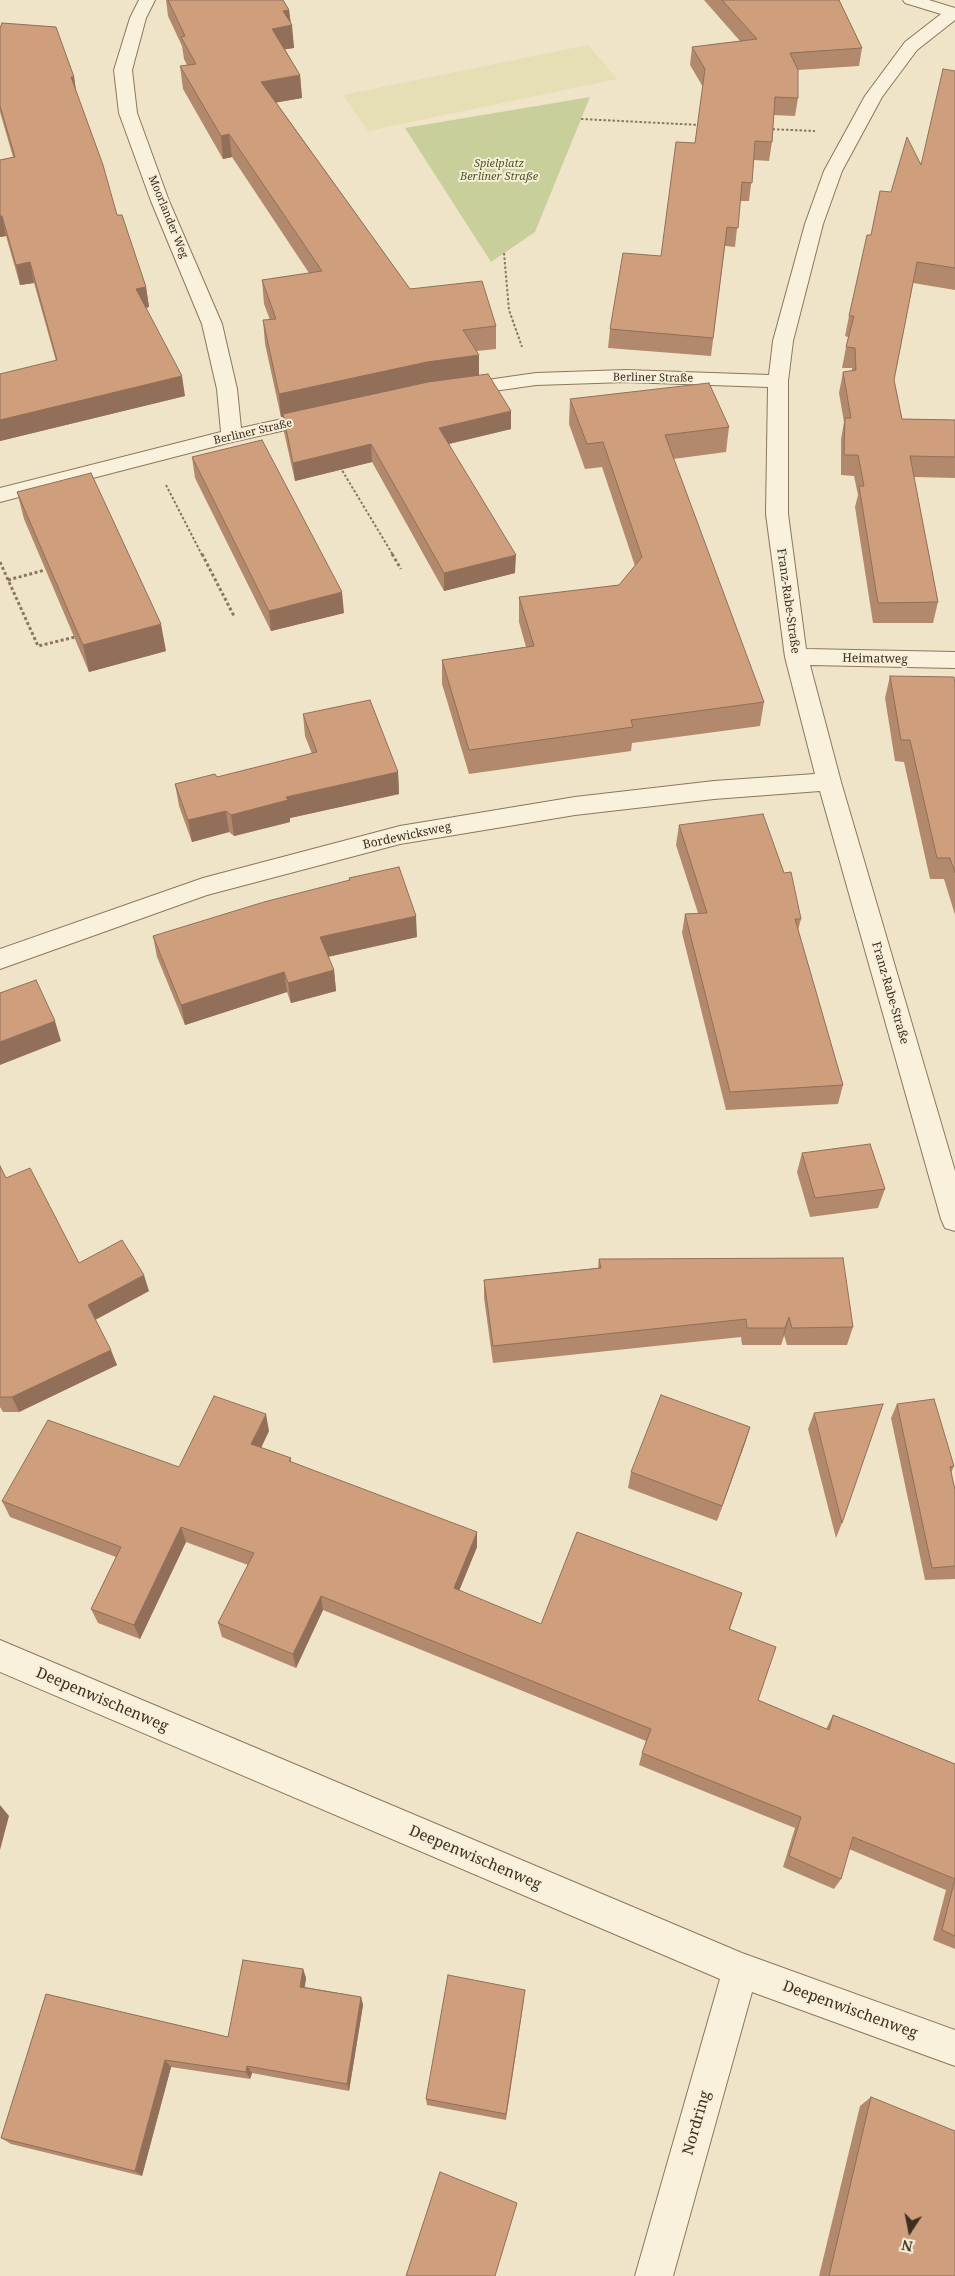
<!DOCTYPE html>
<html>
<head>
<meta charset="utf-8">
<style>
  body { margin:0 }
  #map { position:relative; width:955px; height:2276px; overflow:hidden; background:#f0e4c8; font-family:"Noto Serif",serif }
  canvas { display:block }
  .north { position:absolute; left:885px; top:2206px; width:50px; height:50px; -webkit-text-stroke:4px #f7eed8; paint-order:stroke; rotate:191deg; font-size:14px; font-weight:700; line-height:20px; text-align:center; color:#3d2e20 }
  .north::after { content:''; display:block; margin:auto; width:18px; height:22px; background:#3d2e20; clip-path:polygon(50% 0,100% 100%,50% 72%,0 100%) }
</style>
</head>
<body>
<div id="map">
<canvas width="955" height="2276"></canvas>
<div class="north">N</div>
</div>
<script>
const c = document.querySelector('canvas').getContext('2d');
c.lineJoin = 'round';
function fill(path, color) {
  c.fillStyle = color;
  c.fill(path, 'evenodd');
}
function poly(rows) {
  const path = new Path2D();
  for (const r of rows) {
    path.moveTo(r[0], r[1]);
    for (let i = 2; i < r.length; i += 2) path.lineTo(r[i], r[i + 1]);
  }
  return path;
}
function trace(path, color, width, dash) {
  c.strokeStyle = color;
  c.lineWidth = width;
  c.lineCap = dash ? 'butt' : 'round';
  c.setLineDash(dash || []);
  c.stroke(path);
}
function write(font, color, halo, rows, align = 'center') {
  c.font = font + ' "Noto Serif",serif';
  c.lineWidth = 4;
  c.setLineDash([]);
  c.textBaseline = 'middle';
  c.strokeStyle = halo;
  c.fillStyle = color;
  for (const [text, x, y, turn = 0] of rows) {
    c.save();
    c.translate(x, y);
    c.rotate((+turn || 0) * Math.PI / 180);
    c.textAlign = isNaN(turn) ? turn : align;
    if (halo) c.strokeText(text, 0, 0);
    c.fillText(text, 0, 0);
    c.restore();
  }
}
fill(poly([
  [588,45,617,79,368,131,343,95]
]), '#e6deb5');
fill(poly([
  [590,97,535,232,491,262,405,128]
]), '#c9cf9b');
const minor = poly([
  [139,0,155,0,146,18,132,70,137,113,169,201,222,324,237,389,241,428,319,411,326,413,329,417,326,421,232,442,0,502,0,488,221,432,217,389,202,324,151,201,119,113,114,70,130,18,139,0],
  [903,0,929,0,955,8,955,20,917,50,882,97,842,171,823,224,793,341,788,381,788,514,806,649,955,652,955,668,810,665,841,782,955,1171,955,1231,945,1228,941,1219,820,791,714,799,575,815,400,844,207,895,0,969,0,949,203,878,400,826,575,797,714,781,815,774,785,657,766,514,768,387,626,382,536,385,459,396,452,394,449,390,452,386,459,384,536,373,626,370,769,375,773,341,805,224,824,171,865,96,905,42,941,14,905,3,903,0],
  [0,1640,742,1953,955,2030,955,2066,752,1992,673,2276,635,2276,720,1979,0,1672,0,1640]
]);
trace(minor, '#8d765c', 2);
trace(poly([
  [581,119,700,125],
  [768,129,815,131],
  [504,253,509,310,522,347],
  [340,467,393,555],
  [166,485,202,555]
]), '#8d765c', 2, [2.5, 2]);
trace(poly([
  [202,554,234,616],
  [392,554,401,569],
  [0,562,38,646,75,637],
  [8,580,45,570]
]), '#8d765c', 3, [3, 2.5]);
fill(minor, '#faf1dc');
fill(poly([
  [166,0,283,0,289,10,294,48,285,49,300,75,302,98,276,102,410,289,496,326,496,349,477,351,479,376,511,429,449,444,515,573,444,591,372,462,295,481,284,432,283,417,281,417,265,344,263,320,270,320,264,304,262,280,309,273,232,157,223,159,183,89,180,66,187,65,184,59,182,46,168,16],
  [704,0,839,0,862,48,859,66,798,70,798,98,795,116,773,115,772,142,769,161,754,160,749,201,740,201,735,247,725,246,711,356,608,348,610,329,661,256,695,143,703,87,690,65,692,47,740,41],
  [0,28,74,77,76,92,117,215,146,287,149,307,146,308,185,396,0,441,0,374,56,361,34,283,20,285,6,236,0,237,0,160,13,157,0,112],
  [955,71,955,290,913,283,894,380,902,419,955,420,955,478,914,477,938,602,933,623,873,623,855,507,858,495,854,476,841,475,841,439,844,422,839,393,843,372,852,371,852,368,842,368,848,337,845,336,849,316,871,235,891,192,921,165],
  [570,399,729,427,726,452,673,459,764,702,760,726,632,743,631,751,469,774,442,684,442,660,526,647,519,622,519,597,619,585,635,566,602,467,585,469,569,424],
  [192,457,344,613,271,631,195,478],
  [17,492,166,651,89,672,24,519],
  [890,676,955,684,955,915,944,879,930,879,904,762,895,761,885,698],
  [303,714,398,772,399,794,290,818,290,822,234,836,229,832,192,842,179,806,175,784,217,777,312,754,305,736],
  [679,825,801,919,798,930,843,1085,838,1104,726,1110,682,933,685,914,698,913,676,845],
  [349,878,417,937,328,957,334,970,336,991,291,1003,287,992,185,1025,157,957,153,936,349,880],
  [802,1153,885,1189,878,1208,810,1217,797,1172],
  [0,1166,6,1178,79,1263,149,1291,95,1320,117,1365,19,1412,3,1412,0,1407],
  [599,1259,853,1327,847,1345,787,1345,784,1335,781,1345,742,1345,741,1337,493,1363,484,1298,484,1280,598,1268],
  [897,1404,954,1466,951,1473,955,1490,955,1579,925,1580,891,1418],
  [814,1413,842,1523,836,1538,808,1429],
  [750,1427,745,1443,717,1521,628,1488,631,1472],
  [269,1431,261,1448,291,1458,291,1462,477,1547,459,1591,541,1624,742,1593,730,1629,758,1700,826,1729,833,1715,955,1764,955,1949,933,1940,946,1890,849,1849,841,1879,834,1889,783,1867,795,1828,639,1765,642,1753,646,1741,323,1610,296,1668,222,1637,218,1623,248,1565,186,1542,140,1639,98,1623,91,1609,116,1557,10,1517,2,1501,179,1467],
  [303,1969,306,1978,305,1987,361,1997,363,2005,349,2091,252,2073,250,2079,171,2067,142,2176,11,2144,1,2138,46,1994,228,2037],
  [524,1999,506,2120,427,2105,426,2099],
  [871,2097,955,2276,819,2276,860,2106]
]), '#b2896c');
fill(poly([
  [289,10,291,25,292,25,294,48,274,51,272,29,283,11],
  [300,75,302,98,263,105,261,82],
  [71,77,74,77,77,97],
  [229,134,232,157,223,159,221,136],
  [0,216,2,216,6,236,0,237],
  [30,262,34,283,20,285,16,265],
  [146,287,149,307,139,309,136,289],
  [479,355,479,378,283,414,283,417,281,417,279,394,427,362],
  [182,376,185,396,0,441,0,420],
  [511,411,511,429,440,446,439,428],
  [371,444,372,462,295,481,293,463],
  [516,555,515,573,444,591,444,573],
  [342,592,344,613,271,631,269,611],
  [161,624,166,651,89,672,83,645],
  [398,772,399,794,290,818,290,822,234,836,231,815,286,797],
  [226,811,229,832,192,842,188,820],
  [416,916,417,937,322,958,320,937],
  [334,970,336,991,291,1003,288,983],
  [284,972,287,992,185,1025,181,1005],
  [55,1021,61,1041,0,1065,0,1042],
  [144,1275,149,1291,93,1321,88,1305],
  [789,1317,784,1335,781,1345,785,1328],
  [111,1350,117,1365,19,1412,12,1397],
  [266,1414,269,1431,255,1460,251,1444],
  [750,1427,745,1443,717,1521,722,1506],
  [181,1527,186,1542,140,1639,134,1625],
  [477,1532,477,1547,454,1603,454,1588],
  [321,1596,323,1610,296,1668,293,1654],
  [0,1805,9,1816,0,1850],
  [303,1969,306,1978,303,1995,300,1987],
  [361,1997,363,2005,349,2091,347,2084],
  [165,2060,171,2067,142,2176,135,2171],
  [247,2066,252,2073,250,2079,246,2072]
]), '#916f58');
const building = poly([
  [168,0,283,0,289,10,283,11,292,25,272,29,300,75,261,82,410,289,482,281,496,326,463,330,479,355,427,362,279,394,263,320,276,319,262,280,322,271,229,134,221,136,180,66,196,64,181,37,185,36,168,0],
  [722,0,839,0,862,48,790,53,798,70,798,98,775,97,772,142,755,141,752,183,742,182,738,228,727,227,713,338,610,329,623,253,661,256,676,142,695,143,705,69,692,47,757,39,722,0],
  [2,23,56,27,74,77,71,77,103,165,117,215,122,215,146,287,136,289,182,376,0,420,0,374,57,360,30,262,16,265,2,216,0,216,0,160,15,157,0,106,0,28,2,23],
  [943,69,955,71,955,268,917,262,894,380,902,419,955,420,955,457,910,456,938,602,878,603,859,486,864,486,858,455,844,455,845,418,851,418,843,372,856,370,855,348,846,347,854,316,849,316,867,235,871,235,880,191,891,192,907,137,921,165,943,69],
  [488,374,511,411,439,428,516,555,444,573,371,444,293,463,283,414,428,382,488,374],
  [709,383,729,427,665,435,764,702,631,720,633,727,469,750,442,660,534,646,519,597,619,585,642,557,603,442,587,444,570,399,709,383],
  [262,440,342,592,269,611,192,457,262,440],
  [91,473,161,624,83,645,17,492,91,473],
  [890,676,954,677,955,684,955,873,950,858,937,858,910,740,901,740,890,676],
  [370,700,398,772,286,797,288,800,231,815,226,811,188,820,175,784,215,774,217,777,317,752,303,714,370,700],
  [763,814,784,873,791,872,801,919,795,919,843,1085,730,1092,685,914,707,913,679,825,763,814],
  [399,867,416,916,320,937,334,970,288,983,284,972,181,1005,153,936,264,902,350,880,349,878,399,867],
  [36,980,55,1021,0,1042,0,993,36,980],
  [870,1144,885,1189,815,1198,802,1153,870,1144],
  [0,1166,6,1178,30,1168,79,1263,122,1240,144,1275,88,1305,111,1350,12,1397,0,1397,0,1166],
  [843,1258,853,1327,792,1328,789,1317,785,1328,747,1328,746,1319,493,1346,484,1280,601,1268,599,1259,843,1258],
  [661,1395,750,1427,722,1506,631,1472,661,1395],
  [214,1396,266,1414,251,1444,291,1458,289,1461,477,1532,454,1588,541,1624,577,1532,742,1593,729,1629,776,1647,758,1700,829,1730,833,1715,955,1764,955,1936,942,1930,955,1879,853,1837,841,1879,789,1856,801,1817,642,1753,651,1729,321,1596,293,1654,218,1623,254,1553,181,1527,134,1625,91,1609,121,1547,2,1501,48,1420,179,1467,214,1396],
  [934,1399,954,1466,950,1467,955,1490,955,1566,932,1568,897,1404,934,1399],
  [883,1404,842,1523,814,1413,883,1404],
  [243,1960,303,1969,300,1987,361,1997,347,2084,247,2066,246,2072,165,2060,135,2171,1,2138,46,1994,228,2037,243,1960],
  [448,1975,525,1990,506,2114,426,2099,448,1975],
  [871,2097,955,2131,955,2276,829,2276,871,2097],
  [440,2172,517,2203,495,2276,406,2276,440,2172]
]);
fill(building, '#cf9f7d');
trace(building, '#916f58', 1);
write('italic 11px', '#4d5a26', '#f7eed8', [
  ["Spielplatz",499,164],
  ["Berliner Straße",499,177]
]);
write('11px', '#3d2e20', '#f7eed8', [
  ["Moorlander Weg",168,217,68],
  ["Berliner Straße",653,378,1],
  ["Berliner Straße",253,432,-13]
]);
write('12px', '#3d2e20', '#f7eed8', [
  ["Franz-Rabe-Straße",788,601,82],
  ["Heimatweg",875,659,1],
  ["Bordewicksweg",407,836,-12],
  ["Franz-Rabe-Straße",890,993,74]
]);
write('15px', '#3d2e20', '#f7eed8', [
  ["Deepenwischenweg",102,1700,23],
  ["Deepenwischenweg",475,1858,23],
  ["Deepenwischenweg",850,2010,20],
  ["Nordring",697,2123,-74]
]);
</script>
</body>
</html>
